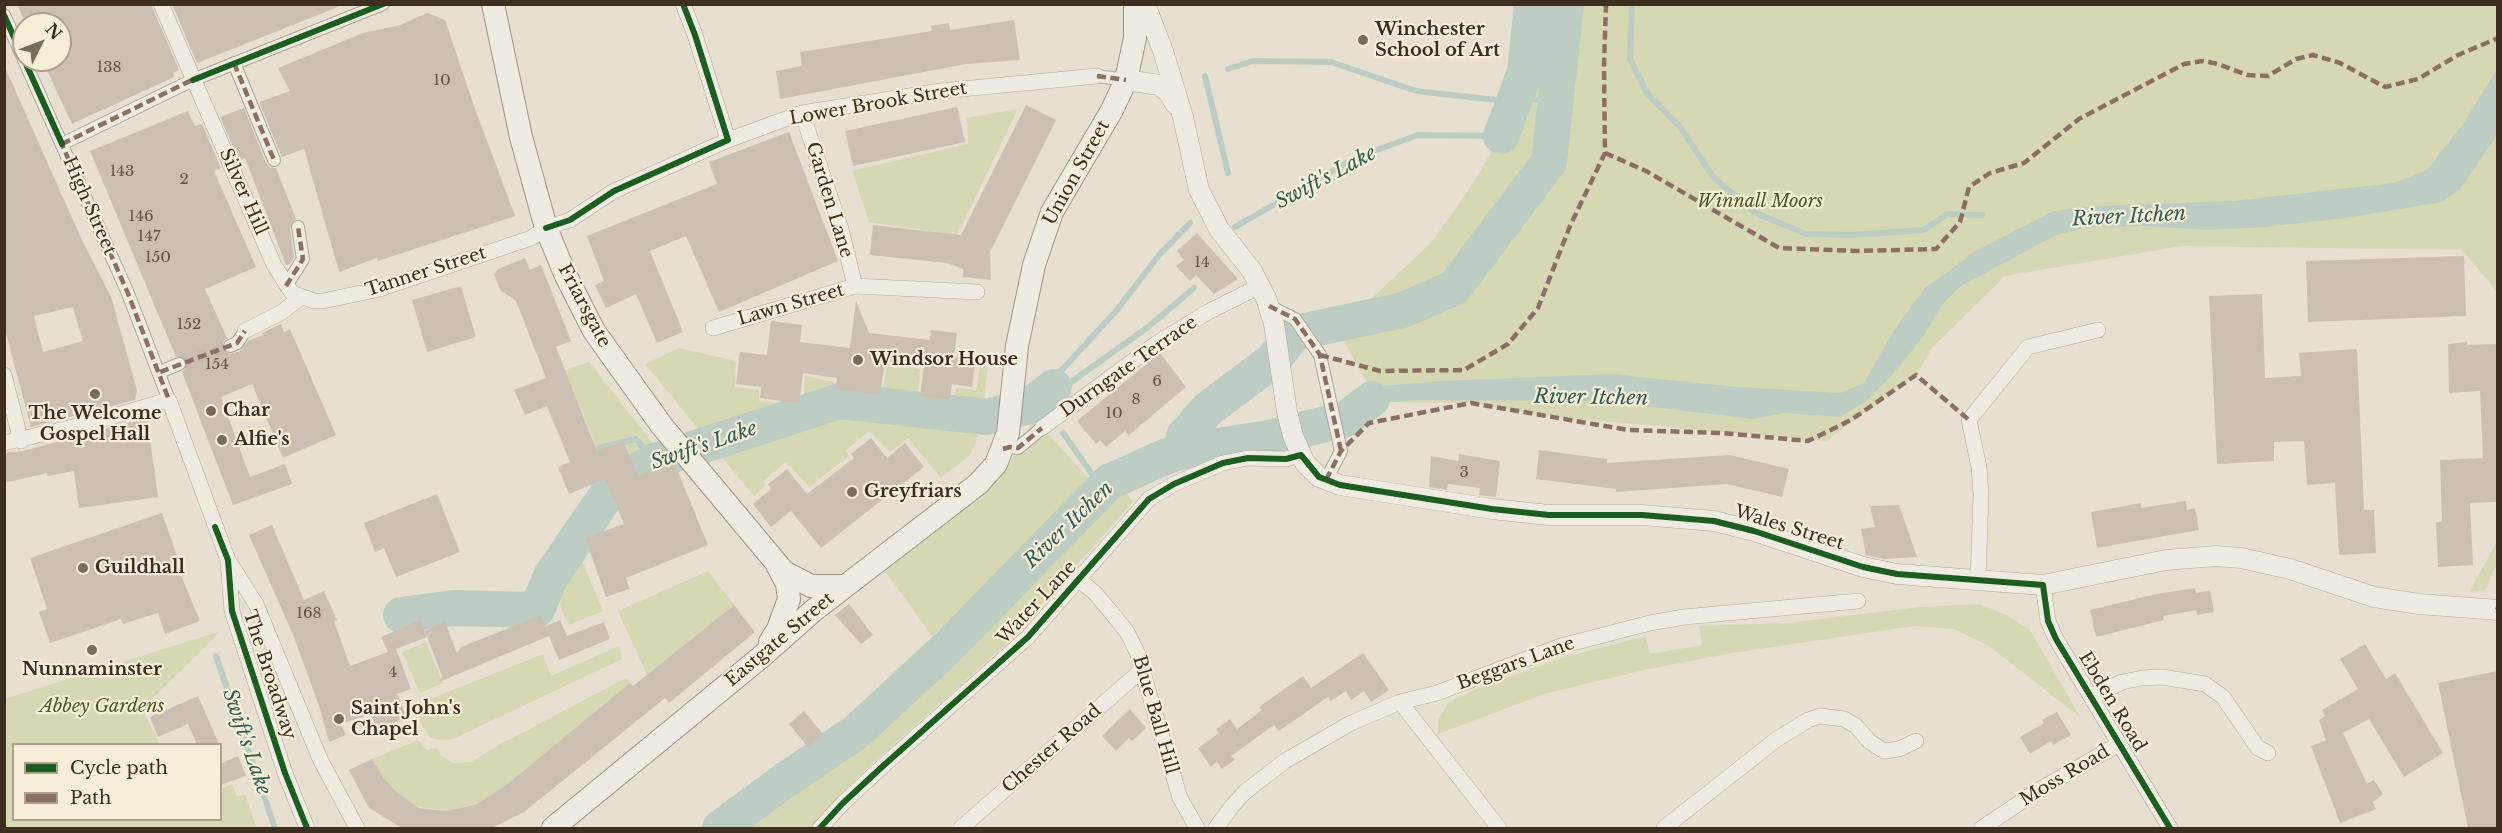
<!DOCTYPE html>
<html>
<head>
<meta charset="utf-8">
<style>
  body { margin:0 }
  #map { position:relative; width:2502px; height:833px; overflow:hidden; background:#e7e0d1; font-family:"Libre Baskerville",serif }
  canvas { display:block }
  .frame { position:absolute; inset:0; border:6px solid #3d2e20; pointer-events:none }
  .legend { position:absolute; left:12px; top:743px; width:210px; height:78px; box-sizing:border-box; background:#f7eed8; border:2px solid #ada18e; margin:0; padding:8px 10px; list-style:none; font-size:18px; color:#3d2e20 }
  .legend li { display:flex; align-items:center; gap:12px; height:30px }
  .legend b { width:30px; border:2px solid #ada18e }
  .north { position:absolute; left:12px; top:12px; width:60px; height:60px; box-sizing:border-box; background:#f7eed8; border:2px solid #ada18e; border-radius:50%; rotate:48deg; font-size:16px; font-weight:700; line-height:24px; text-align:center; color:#3d2e20 }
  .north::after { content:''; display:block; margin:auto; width:21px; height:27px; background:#786c5e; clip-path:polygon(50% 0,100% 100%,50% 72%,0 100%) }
</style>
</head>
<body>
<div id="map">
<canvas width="2502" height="833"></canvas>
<div class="frame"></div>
<ul class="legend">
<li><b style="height:8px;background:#1b5e20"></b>Cycle path</li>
<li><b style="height:8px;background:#8d6e63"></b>Path</li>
</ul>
<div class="north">N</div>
</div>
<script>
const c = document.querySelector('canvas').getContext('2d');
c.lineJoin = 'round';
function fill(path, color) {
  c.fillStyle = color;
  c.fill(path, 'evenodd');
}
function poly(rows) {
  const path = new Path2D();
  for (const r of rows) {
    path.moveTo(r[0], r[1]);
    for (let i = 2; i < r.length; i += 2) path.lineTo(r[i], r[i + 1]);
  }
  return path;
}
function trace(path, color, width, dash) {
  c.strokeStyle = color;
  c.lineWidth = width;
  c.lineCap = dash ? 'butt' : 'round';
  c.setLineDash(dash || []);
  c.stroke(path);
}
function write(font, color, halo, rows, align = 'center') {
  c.font = font + ' "Libre Baskerville",serif';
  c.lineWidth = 4.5;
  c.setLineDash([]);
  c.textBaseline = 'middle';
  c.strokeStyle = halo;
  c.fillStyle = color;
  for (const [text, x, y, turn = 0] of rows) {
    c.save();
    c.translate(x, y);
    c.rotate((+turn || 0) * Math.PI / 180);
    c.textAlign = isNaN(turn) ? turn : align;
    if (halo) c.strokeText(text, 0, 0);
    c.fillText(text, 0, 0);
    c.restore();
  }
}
fill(poly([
  [1532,5,2497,5,2497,292,2462,250,2182,246,2005,276,1932,348,1916,375,1826,441,1545,416,1471,403,1378,402,1342,338,1372,298,1430,244,1470,188,1501,136,1525,72],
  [1018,109,957,235,869,222,852,171,968,144,967,118],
  [679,348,736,361,735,387,759,390,759,401,803,405,805,376,834,382,833,391,882,395,887,364,920,369,918,395,953,403,956,388,976,390,980,367,988,367,980,430,971,454,941,478,908,438,890,452,869,431,846,450,849,456,809,487,786,462,764,481,765,486,754,496,645,364],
  [589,362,662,455,636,468,623,441,598,451,565,370],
  [1034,418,1096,487,932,636,885,571,1006,470],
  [1116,484,1134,501,1003,647,865,770,810,828,743,828,850,751,946,666],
  [2497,542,2497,566,2491,574,2487,589,2469,592],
  [580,556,603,611,569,625,560,605,565,577],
  [708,571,734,605,647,675,618,611],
  [1979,604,2007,615,2030,630,2081,718,1989,646,1954,629,1915,626,1732,653,1644,670,1544,694,1438,734,1438,719,1449,702,1481,687,1565,657,1646,636,1650,654,1702,645,1699,626,1788,623,1920,607],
  [221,631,142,709,160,744,14,744,14,820,220,820,221,789,232,784,237,796,245,795,257,828,5,828,5,699],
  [426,642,443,683,420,693,402,652],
  [619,646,622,659,453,739,439,740,430,737,420,722,421,709,425,701,543,654,551,676],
  [626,678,630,683,505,786,475,805,445,811,415,806,396,792,383,777,372,759,418,740,426,750,436,748,441,755,453,763,471,762,499,745]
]), '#d6d7b3');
fill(poly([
  [2497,69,2497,136,2459,190,2442,202,2345,218,2265,227,2208,230,2144,226,2090,227,2056,235,1961,286,1941,306,1923,337,1890,377,1866,401,1840,417,1785,413,1753,419,1602,401,1418,400,1368,404,1343,432,1336,408,1349,395,1370,387,1442,381,1612,374,1737,387,1840,393,1864,383,1893,332,1924,289,1976,251,2051,212,2078,207,2233,201,2394,183,2427,170,2464,123]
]), '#bcccc2');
trace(poly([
  [1632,4,1630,59,1647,93,1680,127,1713,177,1754,212,1806,234,1851,235,1924,230,1947,214,1982,215],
  [1228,69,1253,61,1331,62,1416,91,1514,102],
  [1205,76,1228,173],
  [1517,93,1556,107],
  [1235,227,1355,158,1418,135,1501,136],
  [1054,387,1061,371,1116,311,1159,255,1190,223],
  [1054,387,1067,385,1148,327,1194,288],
  [1040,400,1044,406],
  [1063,433,1102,488],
  [599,448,636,439,655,461],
  [216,656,275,828]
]), '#bcccc2', 6);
trace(poly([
  [1501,136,1525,72,1532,4],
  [1185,451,1184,436,1208,409,1272,361,1295,333,1403,310,1454,288,1549,162,1566,4],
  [401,615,453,608,537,610,551,576,615,483,655,461,840,401,987,417,1029,406,1054,387],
  [720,828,784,781,856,732,947,648,1109,482,1167,456,1185,451,1269,438,1346,419,1372,399]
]), '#bcccc2', 36);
fill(poly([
  [17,4,151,4,179,70,173,73,174,77,72,124,42,60,60,60,60,24,26,24],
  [172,4,342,4,343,5,197,63],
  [427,13,445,20,474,106,515,216,378,261,377,258,339,272,304,149,282,157,259,102,290,91,278,68,363,33,400,25],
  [1014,20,1020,60,966,64,780,99,776,71,802,66,800,52,932,31,931,26,949,23,950,30],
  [4,65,81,238,111,297,137,390,135,400,31,427,4,326],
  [73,307,83,341,43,352,34,316],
  [1026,105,1056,120,990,252,991,280,963,277,963,269,947,263,870,255,873,225,961,235],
  [957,107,965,142,853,166,845,131],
  [244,108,266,163,269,167,276,168,296,219,290,228,294,257,290,264,286,265,245,158,239,161,220,117],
  [188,111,195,126,202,124,221,168,214,171,256,267,205,289,227,338,222,344,223,350,230,354,240,351,248,341,263,335,262,333,281,324,284,332,290,329,336,435,283,458,252,384,221,397,250,477,285,464,292,484,233,505,182,372,186,368,187,361,183,357,176,357,90,151],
  [789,132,838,261,719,312,686,236,650,251,683,332,657,343,636,294,606,308,595,285,604,281,587,236,717,184,709,162],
  [1197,233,1238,279,1214,294,1196,275,1190,281,1176,266,1184,260,1177,251],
  [2464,256,2466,316,2308,322,2306,261],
  [525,258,530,270,541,265,571,341,556,347,597,451,623,441,639,476,674,462,708,545,626,578,629,589,606,597,585,538,624,524,605,479,569,494,558,467,570,462,547,406,525,415,514,390,546,378,516,301,500,290,494,275,498,269],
  [461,286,476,337,427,352,412,300],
  [2262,294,2265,378,2301,376,2299,353,2357,349,2364,510,2374,510,2376,553,2339,555,2335,483,2307,485,2304,441,2274,442,2274,461,2217,464,2209,296],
  [856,301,869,333,930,340,931,330,957,333,954,357,976,359,972,387,952,384,950,400,920,396,924,366,885,361,880,395,836,389,837,378,803,373,799,403,760,398,761,387,736,384,740,352,767,355,771,321,802,325,800,342,850,348],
  [2467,342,2467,345,2498,344,2498,502,2470,503,2473,565,2438,567,2436,522,2442,522,2440,460,2483,458,2480,391,2449,393,2448,344],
  [1160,353,1186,387,1129,435,1125,431,1106,447,1100,440,1096,444,1077,421],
  [147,418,158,497,79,508,74,471,48,476,47,473,4,483,4,453,23,451],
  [871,438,887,458,905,443,924,467,821,548,791,511,771,527,753,504,771,489,768,484,787,469,807,494,854,458,851,454],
  [1539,450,1607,459,1607,463,1730,455,1789,469,1782,497,1727,484,1616,492,1616,489,1536,479],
  [1459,454,1500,461,1496,497,1479,495,1480,488,1448,484,1447,490,1429,487,1431,456,1458,461],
  [437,494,460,552,396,577,384,548,375,552,364,523],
  [2186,501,2187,510,2195,508,2199,530,2097,548,2091,512,2141,503,2141,508],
  [1899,505,1917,557,1885,559,1866,555,1861,529,1875,527,1870,506],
  [162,513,183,572,180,573,200,621,165,634,158,613,123,624,121,619,50,643,39,612,47,609,30,558],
  [272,525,304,600,324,591,337,620,334,621,350,666,396,649,411,689,397,694,407,717,378,730,370,714,341,724,346,735,329,742,319,706,294,637,249,535],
  [2195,588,2196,593,2210,590,2214,612,2197,615,2196,610,2163,616,2164,620,2096,637,2090,610,2156,594],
  [849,604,873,635,861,644,835,615],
  [734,605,755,632,669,703,665,698,524,812,492,828,402,828,369,808,349,770,372,759,383,777,396,792,419,808,445,811,475,805,505,786,630,683,633,686],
  [541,615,547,630,546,626,560,620,567,636,604,622,610,639,559,660,549,636,439,682,442,676,425,631,445,622,457,653,461,647],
  [420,620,427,637,388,652,381,637],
  [2365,644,2386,679,2395,673,2443,753,2404,777,2369,719,2343,733,2367,784,2374,780,2383,794,2373,802,2376,809,2340,823,2311,746,2326,740,2319,720,2325,716,2322,710,2358,689,2340,659],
  [1363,653,1389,690,1371,702,1364,691,1351,700,1346,691,1331,701,1328,697,1279,731,1274,725,1231,756,1235,760,1222,769,1217,762,1211,767,1198,748,1219,733,1216,729,1230,719,1237,729,1262,710,1259,707,1303,676,1311,688],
  [2498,671,2498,828,2468,828,2438,683],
  [198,696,219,744,197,744,188,724,158,737,150,717],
  [1130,709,1146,728,1132,741,1129,738,1116,751,1102,736],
  [804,711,823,734,808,747,789,724],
  [2057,712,2071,735,2053,745,2051,741,2030,754,2020,737,2044,723,2042,720],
  [238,756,246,776,220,785,220,764]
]), '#cbbfb2');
trace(poly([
  [179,364,230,346]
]), '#c5bcae', 12, [12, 6]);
const pedestrian = poly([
  [4,15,127,291,169,400],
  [234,63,274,160],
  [1097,76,1126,80],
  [62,144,193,80,383,4],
  [286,286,303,259,298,227],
  [1269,306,1295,319,1320,355,1341,451,1326,480],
  [230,346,237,343,245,331],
  [160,372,179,364],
  [1003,449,1010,447,1018,448,1042,428]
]);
const minor = poly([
  [161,4,274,265,292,293,314,301,323,301,380,289,531,238,546,228,570,220,614,191,728,140,802,113,941,91,1097,76],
  [683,4,695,35,728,140],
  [802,113,841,229,855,286],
  [713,328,855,286,977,292],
  [245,331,282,312,301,297],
  [4,375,21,441],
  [1042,428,1157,343,1208,312,1260,286],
  [4,443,90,423,169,400,228,560,256,604,320,759,357,828],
  [228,562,232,611,285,773,307,828],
  [1079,580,1095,593,1111,612,1127,632,1137,652,1180,798,1197,828],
  [1978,581,1981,494,1979,467,1969,420,2028,347,2098,330],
  [2043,585,2048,621,2056,639,2170,828],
  [2091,697,2122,682,2142,678,2162,677,2205,684,2223,697,2258,748,2268,753],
  [1400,702,1499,828],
  [820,828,843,803,883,766,1028,637,1149,499,1174,484,1223,463,1248,458,1286,459,1301,455],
  [961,828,1143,669],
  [1216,828,1232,806,1245,792,1285,761,1351,723,1400,702,1437,693,1561,646,1650,623,1684,617,1858,601],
  [1664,828,1777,739,1808,720,1820,716,1844,719,1856,726,1870,742,1884,751,1899,749,1916,741],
  [1982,828,2037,791,2119,744]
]);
const tertiary = poly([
  [1145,4,1163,51,1183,117,1199,190,1219,229,1252,271,1266,298,1274,324,1287,412,1293,436,1305,463,1319,477,1340,485,1492,509,1549,515,1642,515,1714,521,1754,531,1863,567,1897,574,2043,585,2166,560,2216,556,2241,558,2290,569,2374,597,2419,604,2498,610],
  [1126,80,1159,85,1168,92,1176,105]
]);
const secondary = poly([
  [493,4,521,137,546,228,566,276,594,331,662,426,784,572,811,586,844,586],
  [770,642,778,629,789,599,787,584,777,565],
  [553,828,761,657,813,611,978,484,996,464,1008,433,1017,346,1034,265,1052,212,1112,110,1126,80,1135,38,1135,4]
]);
trace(pedestrian, '#ada599', 14);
trace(minor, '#ada599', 16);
trace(tertiary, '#ada599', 21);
trace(secondary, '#9c958a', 24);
trace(pedestrian, '#efebe3', 12);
trace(minor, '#efebe3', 15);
trace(tertiary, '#efebe3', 20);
trace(secondary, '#efebe3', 22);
trace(poly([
  [234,63,274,160],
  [1097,76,1126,80],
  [60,140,127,291,169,400],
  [62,144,196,78],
  [1605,153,1646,171,1779,248,1856,251,1936,249,1960,222,1969,187,1990,173,2024,163,2079,119,2184,64,2203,61,2218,64,2247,75,2268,76,2296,59,2313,55,2340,63,2385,87,2418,79,2458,55,2498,38],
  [286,286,303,259,298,227],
  [1269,306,1295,319,1320,355,1341,451],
  [1320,355,1380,371,1464,370,1508,344,1538,308,1570,226,1605,153,1604,66,1606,4],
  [160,372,237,343,245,331],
  [1003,449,1010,447,1018,448,1042,428],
  [1326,480,1341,451,1369,423,1471,403,1628,430,1722,433,1808,441,1851,420,1916,375,1969,420],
  [2497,610,2498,608]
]), '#8d6e63', 4.5, [9, 4.5]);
trace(poly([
  [4,15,62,144],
  [193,80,383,4],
  [546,228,570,220,614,191,728,140,695,35,683,4],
  [215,527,228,560,232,611,285,773,307,828],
  [820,828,843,803,883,766,1028,637,1149,499,1174,484,1223,463,1248,458,1286,459,1301,455,1319,477,1340,485,1492,509,1549,515,1642,515,1714,521,1754,531,1863,567,1897,574,2043,585,2048,621,2056,639,2170,828]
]), '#1b5e20', 6);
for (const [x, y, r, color] of [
  [1363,40,6,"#786c5e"],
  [858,360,6,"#786c5e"],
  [95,394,6,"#786c5e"],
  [211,411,6,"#786c5e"],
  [222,440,6,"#786c5e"],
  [852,492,6,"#786c5e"],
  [83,568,6,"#786c5e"],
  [92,650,6,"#786c5e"],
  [339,719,6,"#786c5e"]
]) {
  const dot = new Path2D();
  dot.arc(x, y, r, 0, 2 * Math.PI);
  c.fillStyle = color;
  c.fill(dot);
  trace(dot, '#f7eed8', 2);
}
write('15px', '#605244', null, [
  ["138",109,68],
  ["10",442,81],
  ["143",122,172],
  ["2",184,180],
  ["146",141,217],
  ["147",149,237],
  ["150",158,258],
  ["14",1202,263],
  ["152",189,325],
  ["154",217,365],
  ["6",1157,382],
  ["8",1136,400],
  ["10",1114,414],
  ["3",1464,473],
  ["168",309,614],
  ["4",393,673]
]);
write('bold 18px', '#3d2e20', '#f7eed8', [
  ["Winchester",1375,30],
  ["School of Art",1375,51],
  ["Windsor House",870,360],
  ["Char",223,411],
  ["The Welcome",95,414,"center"],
  ["Gospel Hall",95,435,"center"],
  ["Alfie's",234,440],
  ["Greyfriars",864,492],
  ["Guildhall",95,568],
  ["Nunnaminster",92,670,"center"],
  ["Saint John's",351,709],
  ["Chapel",351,730]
], 'left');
write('18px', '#3d2e20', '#f7eed8', [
  ["Lower Brook Street",878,104,-10],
  ["Union Street",1077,173,-61],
  ["Silver Hill",243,192,66],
  ["Garden Lane",829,200,73],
  ["High Street",89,206,66],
  ["Tanner Street",426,272,-18],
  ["Lawn Street",791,305,-16],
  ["Friarsgate",584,306,62],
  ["Durngate Terrace",1129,367,-35],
  ["Wales Street",1789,528,17],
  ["Water Lane",1037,603,-47],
  ["Eastgate Street",780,640,-40],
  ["Beggars Lane",1516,664,-20],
  ["The Broadway",269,675,72],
  ["Ebden Road",2112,702,59],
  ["Blue Ball Hill",1155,715,74],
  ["Chester Road",1052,749,-41],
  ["Moss Road",2065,776,-31]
]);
write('italic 18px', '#4d5a26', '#f7eed8', [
  ["Winnall Moors",1760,202],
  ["Abbey Gardens",102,707]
]);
write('italic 20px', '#2f5d5a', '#f7eed8', [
  ["Swift's Lake",1326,178,-28],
  ["River Itchen",2129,217,-3],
  ["River Itchen",1591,398,1],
  ["Swift's Lake",704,446,-19],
  ["River Itchen",1069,525,-44],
  ["Swift's Lake",246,742,71]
]);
</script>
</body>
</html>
